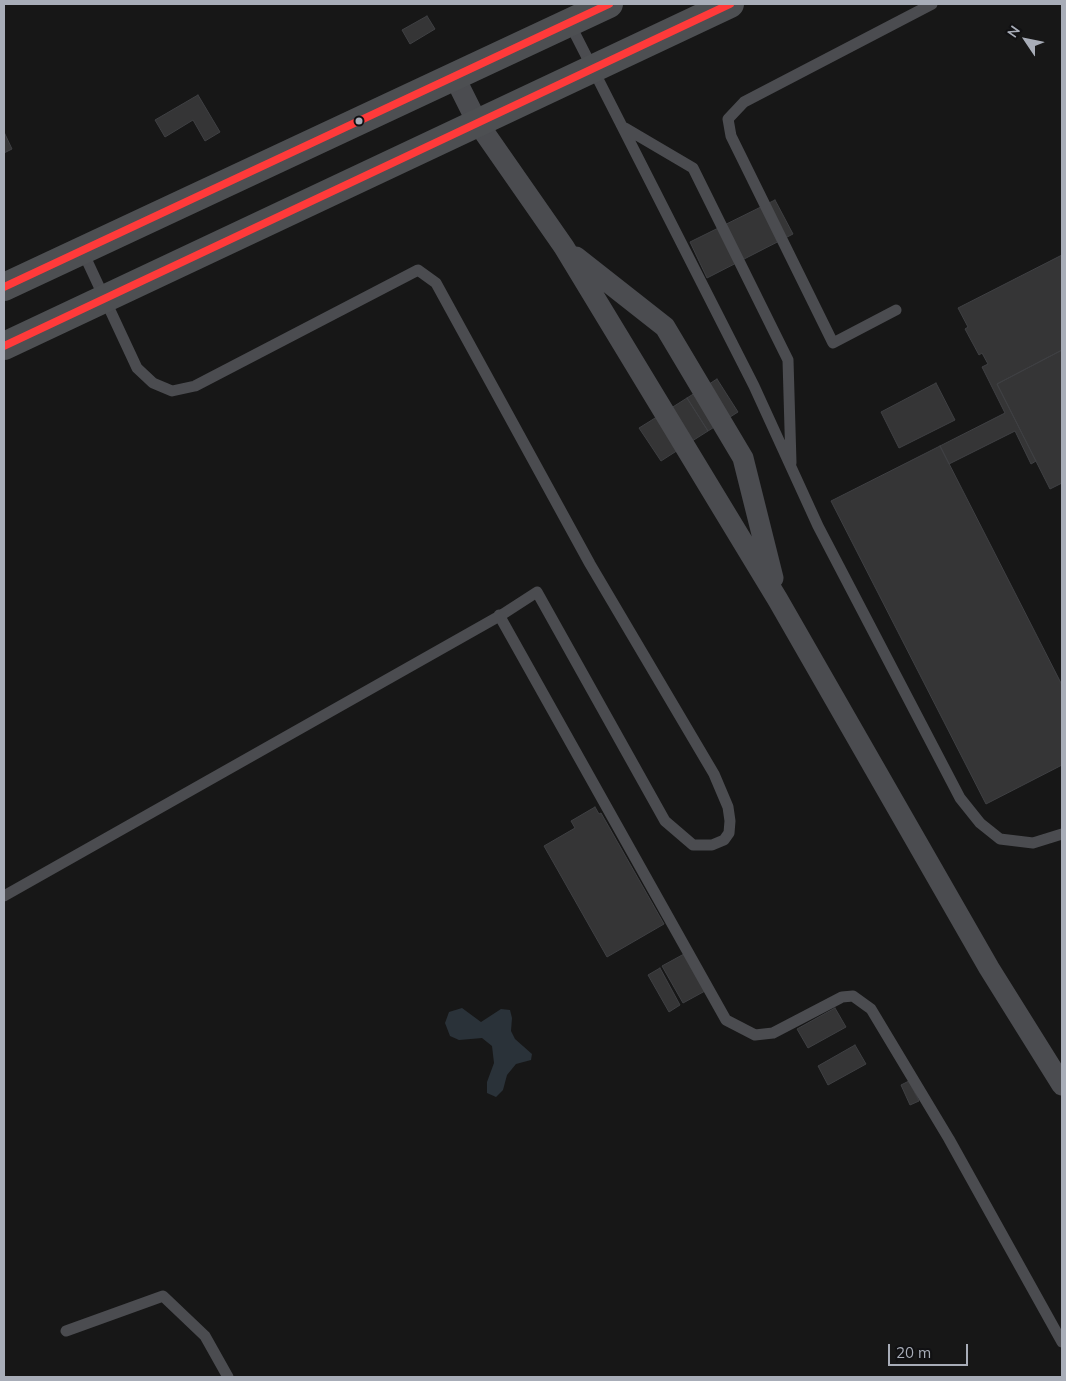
<!DOCTYPE html>
<html>
<head>
<meta charset="utf-8">
<style>
  body { margin:0 }
  #map { position:relative; width:1066px; height:1381px; overflow:hidden; background:#171717; font-family:Mulish,sans-serif }
  canvas { display:block }
  .frame { position:absolute; inset:0; border:5px solid #a8adb8; pointer-events:none }
  .north { position:absolute; left:1001px; top:15px; width:50px; height:50px; -webkit-text-stroke:4px #111113; paint-order:stroke; rotate:304deg; font-size:14px; font-weight:700; line-height:20px; text-align:center; color:#a8adb8 }
  .north::after { content:''; display:block; margin:auto; width:18px; height:22px; background:#a8adb8; clip-path:polygon(50% 0,100% 100%,50% 72%,0 100%) }
  .scale { position:absolute; left:888px; top:1344px; width:80px; height:22px; box-sizing:border-box; border:2px solid #a8adb8; border-top:0; padding-left:6px; font-size:15px; line-height:18px; white-space:nowrap; color:#a8adb8; -webkit-text-stroke:4px #111113; paint-order:stroke }
</style>
</head>
<body>
<div id="map">
<canvas width="1066" height="1381"></canvas>
<div class="frame"></div>
<div class="north">N</div>
<div class="scale">20 m</div>
</div>
<script>
const c = document.querySelector('canvas').getContext('2d');
c.lineJoin = 'round';
function fill(path, color) {
  c.fillStyle = color;
  c.fill(path, 'evenodd');
}
function poly(rows) {
  const path = new Path2D();
  for (const r of rows) {
    path.moveTo(r[0], r[1]);
    for (let i = 2; i < r.length; i += 2) path.lineTo(r[i], r[i + 1]);
  }
  return path;
}
function trace(path, color, width, dash) {
  c.strokeStyle = color;
  c.lineWidth = width;
  c.lineCap = dash ? 'butt' : 'round';
  c.setLineDash(dash || []);
  c.stroke(path);
}
fill(poly([
  [462,1008,481,1022,501,1009,510,1010,512,1018,511,1031,515,1039,532,1054,531,1060,516,1064,507,1075,503,1090,496,1097,487,1093,487,1082,494,1063,492,1046,482,1038,459,1040,450,1036,445,1023,449,1012]
]), '#2a3239');
const building = poly([
  [427,16,435,29,410,44,402,30,427,16],
  [198,95,220,132,205,141,193,120,165,137,155,120,198,95],
  [4,132,12,149,4,153,4,132],
  [775,200,793,234,707,278,690,242,775,200],
  [1062,255,1062,350,997,384,1036,461,1031,464,1015,431,949,464,940,446,1005,413,982,367,988,364,982,353,979,355,965,329,968,327,958,308,1062,255],
  [1062,350,1062,483,1050,489,997,384,1062,350],
  [717,379,738,412,708,431,687,398,717,379],
  [936,383,955,420,899,448,881,412,936,383],
  [687,398,708,431,689,443,668,410,687,398],
  [668,410,689,443,661,461,639,428,668,410],
  [940,446,1062,685,1062,765,986,804,831,501,940,446],
  [595,807,599,814,601,813,664,924,607,957,544,846,575,828,571,821,595,807],
  [684,954,705,991,683,1003,662,966,684,954],
  [660,968,680,1005,669,1012,648,975,660,968],
  [835,1008,846,1027,808,1048,797,1029,835,1008],
  [855,1045,866,1064,828,1085,818,1066,855,1045],
  [909,1081,919,1101,910,1105,901,1085,909,1081]
]);
fill(building, '#353536');
trace(building, '#3f4043', 1);
trace(poly([
  [569,22,754,386,818,526,960,798,980,823,1000,839,1033,843,1062,834],
  [625,128,693,168,788,360,791,463],
  [896,310,833,343,731,136,728,119,744,102,932,4],
  [499,615,726,1020,755,1035,773,1033,842,997,853,996,871,1009,949,1139,1062,1342],
  [4,896,503,614,537,592,665,821,693,845,712,845,724,840,729,833,730,821,728,807,714,774,590,564,436,283,418,270,195,386,172,391,153,383,137,368,82,250],
  [66,1331,163,1296,205,1336,228,1377]
]), '#4b4c50', 11);
trace(poly([
  [454,76,477,122,564,247,778,600,989,968,1062,1085],
  [576,257,665,327,743,458,773,578]
]), '#4b4c50', 21);
trace(poly([
  [4,287,609,4],
  [4,346,730,4]
]), '#4d4f52', 28);
trace(poly([
  [4,287,609,4],
  [4,346,730,4]
]), '#ff3a3a', 8);
for (const [x, y, r, color] of [
  [359,121,4.5,"#a8adb8"]
]) {
  const dot = new Path2D();
  dot.arc(x, y, r, 0, 2 * Math.PI);
  c.fillStyle = color;
  c.fill(dot);
  trace(dot, '#111113', 2);
}
</script>
</body>
</html>
